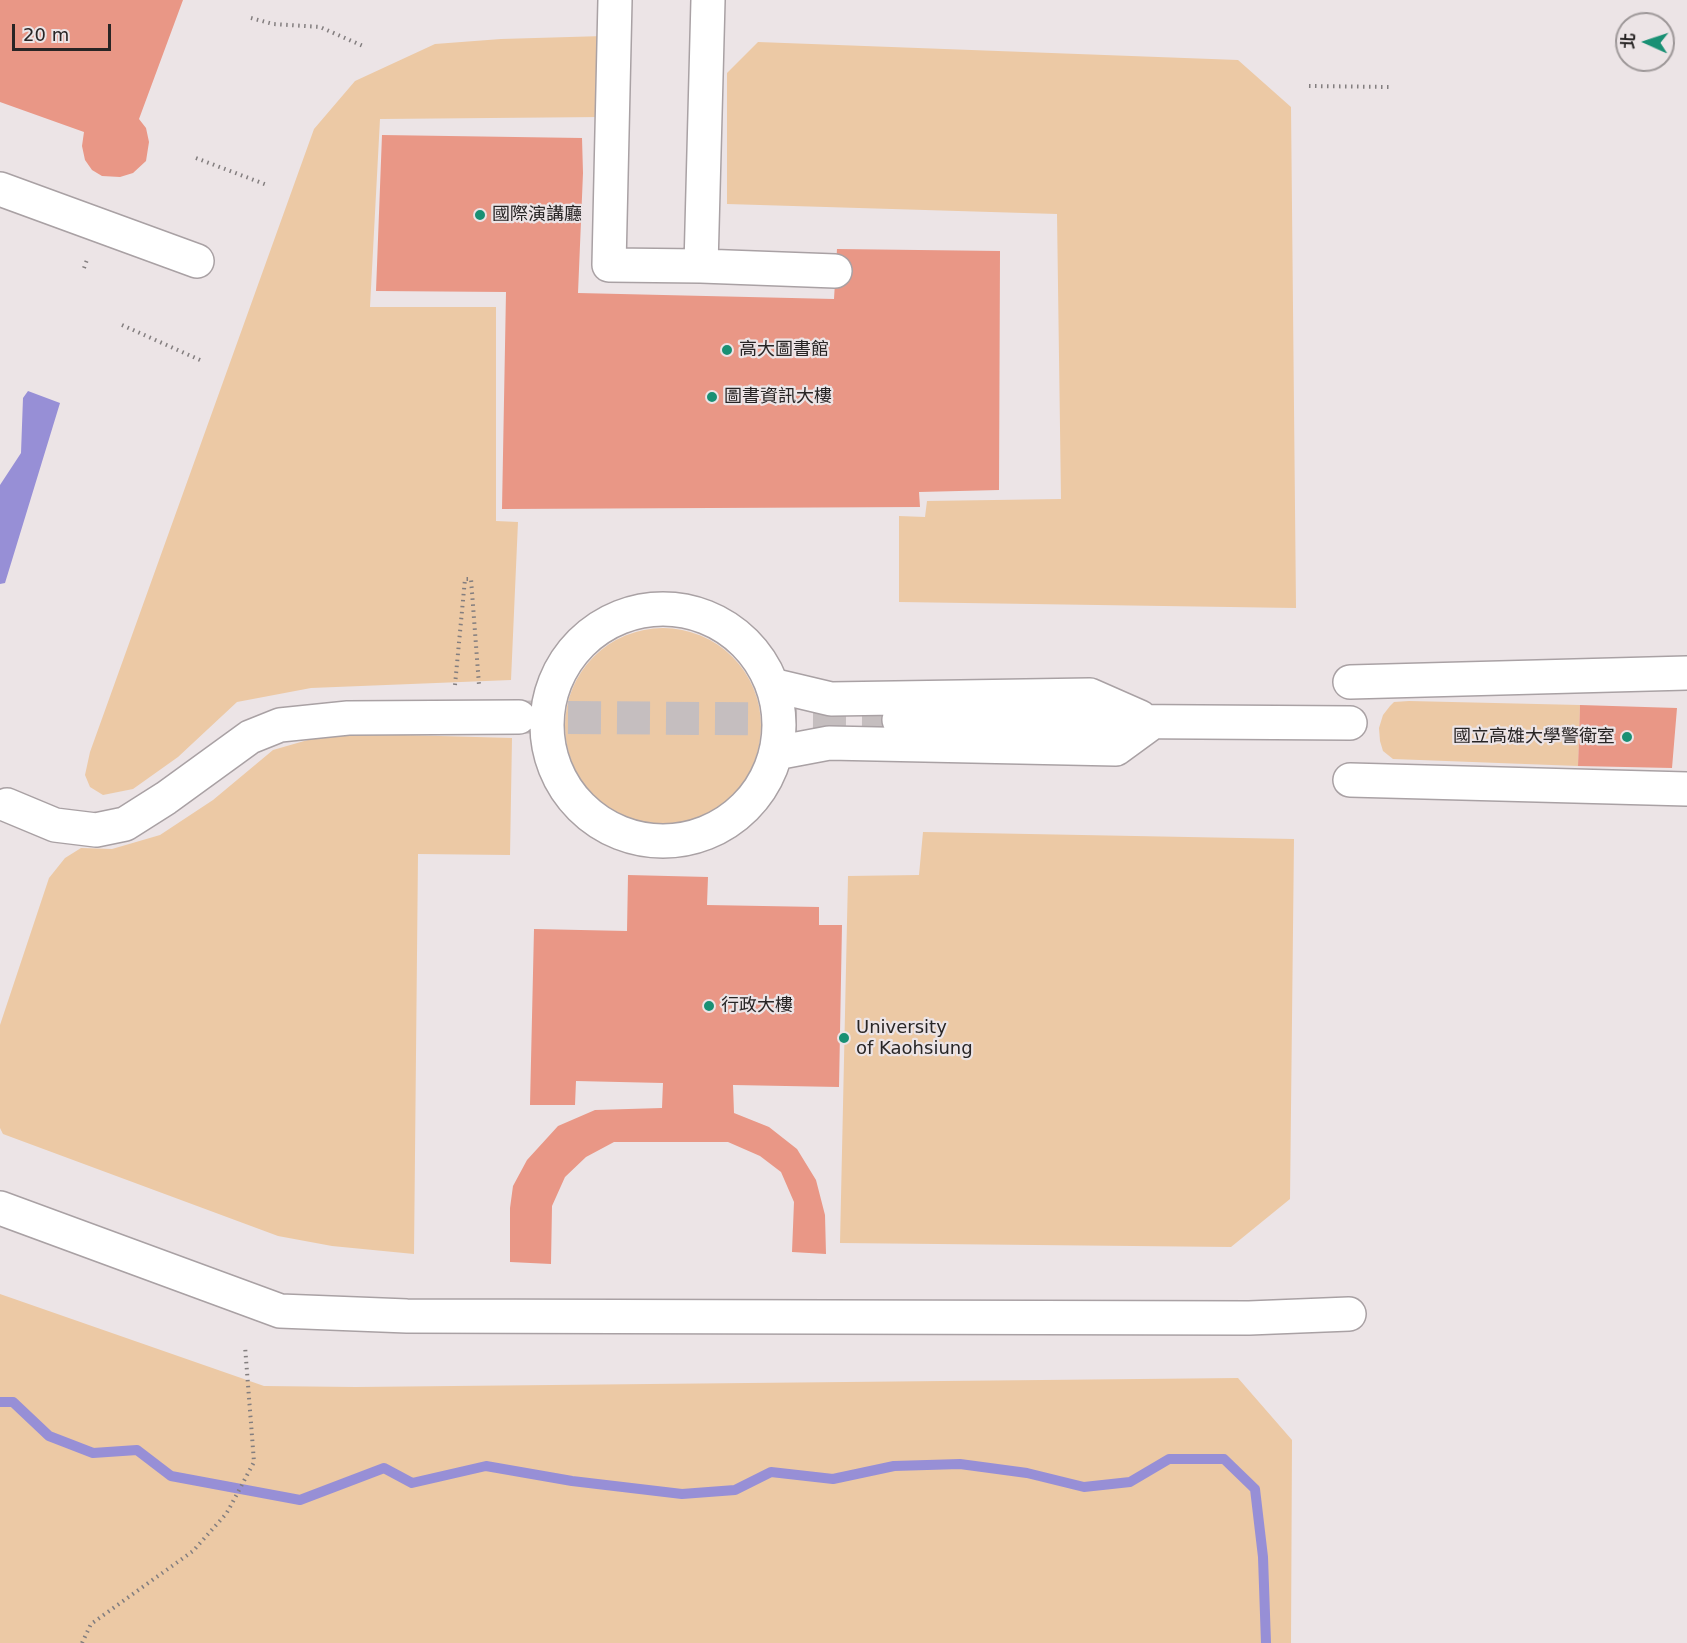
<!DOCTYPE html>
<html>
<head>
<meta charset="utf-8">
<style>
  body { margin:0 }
  #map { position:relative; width:1687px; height:1643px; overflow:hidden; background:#ece4e6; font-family:"DejaVu Sans","Noto Sans TC",sans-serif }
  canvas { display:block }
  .north { position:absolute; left:1615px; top:12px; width:60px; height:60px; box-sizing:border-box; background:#ece4e6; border:2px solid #9e9899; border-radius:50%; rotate:273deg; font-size:16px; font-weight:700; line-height:24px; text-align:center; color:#282525 }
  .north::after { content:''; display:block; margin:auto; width:21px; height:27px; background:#199074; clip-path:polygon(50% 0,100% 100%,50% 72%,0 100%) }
  .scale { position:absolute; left:12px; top:24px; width:99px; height:27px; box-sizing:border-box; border:3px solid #282525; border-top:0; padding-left:8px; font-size:18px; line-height:21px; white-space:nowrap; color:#282525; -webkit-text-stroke:4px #ece4e6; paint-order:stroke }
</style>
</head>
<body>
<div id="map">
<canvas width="1687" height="1643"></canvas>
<div class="north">北</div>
<div class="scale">20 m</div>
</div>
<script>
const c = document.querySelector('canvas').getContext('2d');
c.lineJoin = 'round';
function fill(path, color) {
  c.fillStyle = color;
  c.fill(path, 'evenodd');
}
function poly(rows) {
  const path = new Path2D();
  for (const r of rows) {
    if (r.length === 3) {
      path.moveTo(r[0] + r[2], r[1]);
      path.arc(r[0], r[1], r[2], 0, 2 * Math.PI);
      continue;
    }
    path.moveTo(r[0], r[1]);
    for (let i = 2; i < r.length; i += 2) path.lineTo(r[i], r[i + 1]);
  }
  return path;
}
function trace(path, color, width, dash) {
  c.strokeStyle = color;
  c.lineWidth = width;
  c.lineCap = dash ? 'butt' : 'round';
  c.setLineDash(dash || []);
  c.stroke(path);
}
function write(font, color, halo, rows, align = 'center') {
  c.font = font + ' "DejaVu Sans","Noto Sans TC",sans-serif';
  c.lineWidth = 4.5;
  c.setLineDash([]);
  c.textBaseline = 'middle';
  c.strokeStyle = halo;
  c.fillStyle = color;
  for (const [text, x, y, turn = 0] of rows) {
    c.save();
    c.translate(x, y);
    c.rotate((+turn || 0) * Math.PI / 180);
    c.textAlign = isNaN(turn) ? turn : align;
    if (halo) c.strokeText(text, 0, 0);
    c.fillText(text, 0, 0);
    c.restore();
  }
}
fill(poly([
  [604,36,602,117,380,119,370,307,496,307,496,521,518,522,511,680,311,688,237,702,178,757,133,789,103,795,90,787,85,775,90,752,314,129,355,81,435,44,501,39],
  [758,42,1238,60,1291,107,1296,608,899,602,899,516,925,517,927,501,1061,499,1057,214,727,204,727,73],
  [663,726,98],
  [1409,701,1580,705,1578,766,1393,759,1383,751,1380,741,1379,728,1383,715,1390,706,1394,702],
  [332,733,512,738,510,855,418,854,414,1254,332,1246,278,1236,3,1134,0,1128,0,1025,49,878,65,858,81,848,112,849,160,835,213,800,273,750],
  [923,832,1294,839,1290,1199,1231,1247,840,1243,848,876,919,875],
  [0,1294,264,1386,356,1387,1238,1378,1292,1440,1291,1643,0,1643]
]), '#ecc9a5');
fill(poly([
  [28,391,60,403,5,583,0,584,0,485,21,453,23,398]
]), '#978fd6');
trace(poly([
  [0,1402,13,1402,49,1436,93,1453,137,1450,171,1476,300,1500,384,1468,412,1483,486,1466,572,1481,682,1494,735,1490,771,1472,833,1479,894,1466,960,1464,1027,1473,1084,1487,1130,1482,1169,1459,1224,1459,1255,1489,1263,1557,1266,1643]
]), '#978fd6', 10);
fill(poly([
  [0,0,183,0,139,119,146,128,149,142,146,161,133,173,120,177,102,176,92,170,85,160,82,146,84,132,0,102],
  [382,135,582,138,583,173,578,293,834,299,837,249,1000,251,999,490,919,492,920,507,502,509,506,292,376,291],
  [1580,705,1677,708,1672,768,1578,766],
  [628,875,708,877,707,905,819,907,819,925,842,925,839,1087,733,1085,734,1113,769,1127,797,1149,816,1180,825,1215,826,1254,792,1252,794,1202,781,1172,760,1156,728,1142,614,1142,586,1157,565,1177,552,1206,551,1264,510,1262,510,1208,513,1186,527,1160,558,1126,595,1110,662,1108,663,1083,576,1081,575,1105,530,1105,534,929,627,931]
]), '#e99786');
trace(poly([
  [519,717,899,720]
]), '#c5bebf', 33, [33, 16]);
const minor = poly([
  [615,0,609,265,701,266,708,0],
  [0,189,197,261],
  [701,266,835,271],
  [663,725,116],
  [1350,682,1687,673],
  [772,685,831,699,1090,695,1140,717],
  [899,720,1350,723],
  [776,753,829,743,1116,749,1153,722],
  [1350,780,1687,789],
  [7,805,55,825,96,830,125,824,166,798,250,737,280,725,348,718,519,717],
  [0,1208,280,1311,407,1316,1249,1318,1349,1314]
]);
trace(minor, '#a9a1a4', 36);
trace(poly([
  [251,18,273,24,320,27,363,46],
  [1309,86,1391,87],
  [196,158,267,185],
  [84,268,88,257],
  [122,325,200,360],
  [455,685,465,579,471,579,479,685],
  [82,1643,91,1624,193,1551,226,1514,229,1509,254,1462,245,1346]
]), '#837e7f', 4, [1.5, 4.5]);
trace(minor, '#fff', 33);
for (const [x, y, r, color] of [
  [480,215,6,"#199074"],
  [727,350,6,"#199074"],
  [712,397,6,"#199074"],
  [1627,737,6,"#199074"],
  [709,1006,6,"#199074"],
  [844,1038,6,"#199074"]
]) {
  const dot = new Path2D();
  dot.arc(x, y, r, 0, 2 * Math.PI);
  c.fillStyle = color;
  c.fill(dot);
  trace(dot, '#ece4e6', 2);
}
write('18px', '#282525', '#ece4e6', [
  ["國際演講廳",492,215],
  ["高大圖書館",739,350],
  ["圖書資訊大樓",724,397],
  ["國立高雄大學警衛室",1615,737,"right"],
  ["行政大樓",721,1006],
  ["University",856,1028],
  ["of Kaohsiung",856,1049]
], 'left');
</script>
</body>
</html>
